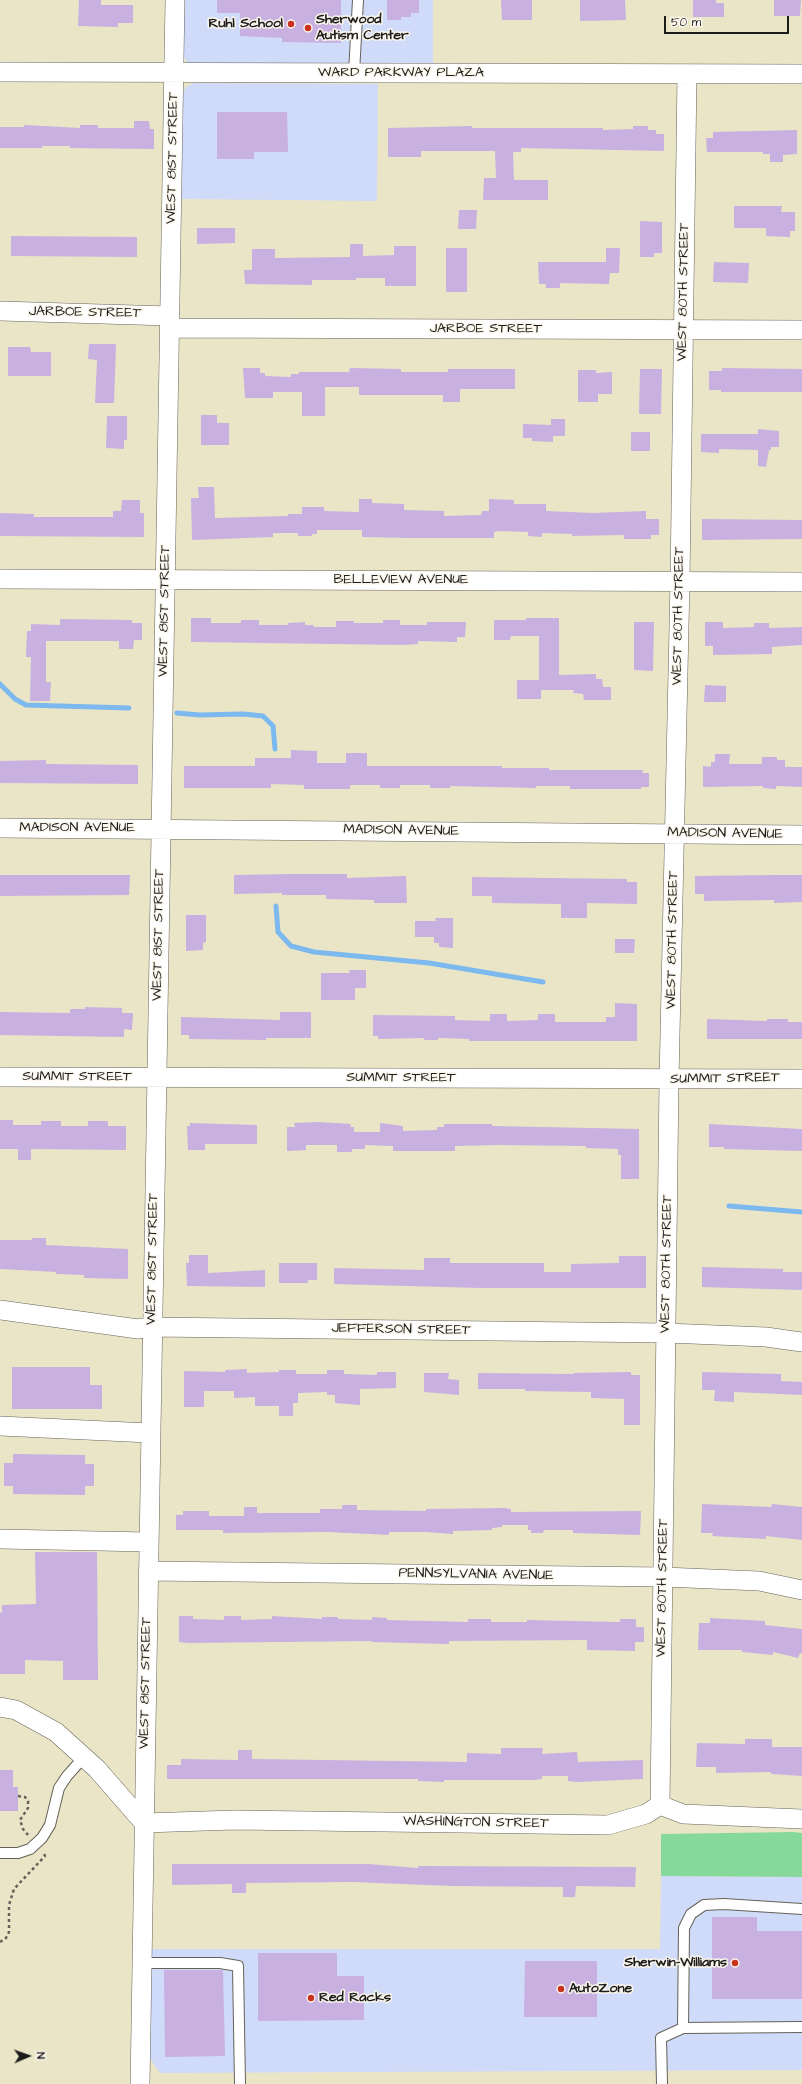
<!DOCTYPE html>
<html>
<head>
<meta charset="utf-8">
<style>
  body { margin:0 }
  #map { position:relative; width:802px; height:2084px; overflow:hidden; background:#ebe5c7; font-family:"Architects Daughter",sans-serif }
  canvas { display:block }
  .north { position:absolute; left:8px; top:2036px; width:40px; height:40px; -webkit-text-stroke:3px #fbf7ec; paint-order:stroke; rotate:88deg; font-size:11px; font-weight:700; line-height:16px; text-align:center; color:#1c1c1c }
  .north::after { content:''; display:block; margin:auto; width:14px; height:18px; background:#1c1c1c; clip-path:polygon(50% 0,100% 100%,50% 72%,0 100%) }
  .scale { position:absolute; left:664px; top:16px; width:125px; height:18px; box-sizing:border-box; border:2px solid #1c1c1c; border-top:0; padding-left:5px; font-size:12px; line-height:14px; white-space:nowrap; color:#1c1c1c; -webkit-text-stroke:3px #fbf7ec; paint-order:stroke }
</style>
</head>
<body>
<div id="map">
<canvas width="802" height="2084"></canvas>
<div class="north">N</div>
<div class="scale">50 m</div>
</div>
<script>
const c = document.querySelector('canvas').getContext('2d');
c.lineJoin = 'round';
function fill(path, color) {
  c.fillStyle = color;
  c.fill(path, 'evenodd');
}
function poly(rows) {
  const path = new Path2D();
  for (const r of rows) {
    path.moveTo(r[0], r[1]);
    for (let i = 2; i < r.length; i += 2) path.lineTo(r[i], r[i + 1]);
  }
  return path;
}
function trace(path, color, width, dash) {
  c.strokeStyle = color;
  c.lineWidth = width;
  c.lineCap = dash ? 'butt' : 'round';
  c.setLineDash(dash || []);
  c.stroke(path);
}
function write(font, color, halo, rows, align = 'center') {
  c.font = font + ' "Architects Daughter",sans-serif';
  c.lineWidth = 3;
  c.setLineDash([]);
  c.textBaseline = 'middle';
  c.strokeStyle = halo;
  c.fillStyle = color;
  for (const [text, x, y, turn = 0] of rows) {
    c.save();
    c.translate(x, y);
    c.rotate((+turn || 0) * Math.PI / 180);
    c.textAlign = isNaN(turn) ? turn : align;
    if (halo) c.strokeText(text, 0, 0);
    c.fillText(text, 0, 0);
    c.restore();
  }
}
fill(poly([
  [183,0,433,0,433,65,200,66,187,63,183,55],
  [194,83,378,84,377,201,181,199,182,96,186,87],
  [661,1876,802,1877,802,2070,160,2073,150,2059,149,1949,660,1949]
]), '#d0daf9');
fill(poly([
  [793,1832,802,1833,802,1877,661,1876,661,1834]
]), '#86d99a');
trace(poly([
  [0,684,15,699,26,705,129,708],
  [177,713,200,715,243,714,263,716,273,726,275,749],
  [276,906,278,932,291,946,314,952,429,963,543,982],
  [729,1206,802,1212]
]), '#7cb9ef', 5);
fill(poly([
  [79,0,101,0,101,5,133,5,133,23,118,23,118,27,78,26],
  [217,0,341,0,341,43,282,42,282,38,240,36,240,13,217,13],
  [387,0,419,0,419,13,411,13,411,17,401,17,401,20,387,20],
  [501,0,532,0,532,20,502,20],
  [580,0,625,0,626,20,580,21],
  [693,0,716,0,716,3,724,3,724,17,693,17],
  [774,0,801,0,800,16,774,16],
  [217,112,287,112,288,152,254,152,254,159,217,159],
  [134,121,149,121,150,129,154,129,154,149,70,148,70,146,42,146,42,148,0,148,0,127,24,127,24,125,80,128,80,125,98,125,98,128,134,128],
  [472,126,472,128,603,128,603,130,633,129,633,126,648,126,648,130,656,130,656,134,664,134,664,151,521,148,521,152,513,152,514,180,548,180,548,200,483,200,484,178,496,178,495,151,421,151,421,157,388,157,388,128],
  [797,130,797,154,783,155,783,162,770,162,770,154,763,154,763,152,707,152,706,138,713,138,713,132],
  [734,206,782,206,781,212,795,212,795,231,790,231,790,237,766,236,766,228,734,228],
  [459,210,477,210,476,229,458,229],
  [640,221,662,222,662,253,654,253,654,257,640,257],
  [197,228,235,228,235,243,197,244],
  [11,236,137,237,137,257,11,256],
  [350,244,363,244,363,256,394,255,394,246,416,246,416,286,385,286,385,278,356,278,356,280,312,280,312,285,245,284,244,270,252,270,252,249,275,249,275,258,350,257],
  [446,248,467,248,467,292,446,292],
  [606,248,620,248,619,273,610,273,609,284,560,283,560,288,546,288,546,284,539,284,538,262,606,262],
  [714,262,749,263,748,283,713,282],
  [89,344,116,344,114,403,95,403,97,360,88,359],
  [8,347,30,347,31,352,51,352,51,376,8,376],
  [243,368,260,368,260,373,265,373,265,376,291,377,291,374,299,374,299,372,349,372,350,368,401,369,401,372,448,372,448,369,515,369,515,389,460,389,460,402,443,402,443,395,359,395,359,387,325,387,325,416,302,416,302,392,273,392,273,398,245,398],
  [722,368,802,369,802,392,721,392,721,390,709,390,709,371,722,371],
  [640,369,662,369,661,414,639,414],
  [578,370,596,370,596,373,612,372,612,394,598,394,598,402,578,402],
  [201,415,217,415,217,423,229,423,229,445,201,445],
  [107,416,127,416,127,440,124,440,124,449,106,448],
  [551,419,565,419,565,436,553,436,553,442,532,441,532,438,523,438,523,424,551,425],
  [758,429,779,431,779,447,771,447,771,450,769,450,766,467,758,466,758,450,719,449,719,453,701,452,701,434,758,434],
  [631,432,650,432,650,451,631,451],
  [198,487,214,487,215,518,288,516,288,514,302,514,302,507,324,507,324,511,359,512,359,499,372,499,372,503,404,504,404,510,444,511,444,516,481,515,482,511,489,511,489,499,514,500,514,504,546,504,546,511,593,513,646,511,646,519,659,519,659,535,651,535,651,539,624,539,624,535,572,536,572,534,542,533,542,537,528,536,528,532,499,531,494,532,494,538,410,538,362,537,362,530,317,530,317,534,312,534,312,536,298,536,298,533,273,533,273,537,192,540,191,498,199,498],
  [122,500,140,500,140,513,144,513,144,537,0,536,0,513,34,514,34,517,113,517,113,511,121,511],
  [702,519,802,520,802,539,702,540],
  [191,618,211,618,211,623,241,623,241,620,259,620,259,625,288,625,288,623,305,622,305,625,313,625,314,627,336,627,336,621,354,621,354,623,383,623,383,620,400,620,400,625,427,625,427,622,466,622,465,637,457,637,457,642,418,641,418,644,404,645,191,642],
  [526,618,559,618,559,675,596,674,596,679,602,679,603,687,611,687,611,700,584,700,583,694,573,693,574,690,541,690,541,699,517,699,517,680,539,680,539,636,511,636,510,640,494,640,494,620,526,620],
  [60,619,132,620,132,623,142,623,142,640,134,640,133,649,119,649,119,641,46,641,46,682,51,682,50,701,30,701,31,657,26,657,27,631,31,631,31,624,60,625],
  [634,622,654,622,653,671,634,670],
  [705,622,723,622,723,628,754,627,754,623,769,623,769,628,802,627,802,645,772,647,772,654,713,655,713,646,705,646],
  [705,685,726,686,726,702,704,702],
  [291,750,317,751,317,763,346,763,346,753,367,753,367,766,502,766,502,768,549,768,549,770,643,770,642,773,649,773,649,787,641,787,641,789,570,789,570,786,536,786,536,788,450,786,450,788,430,788,430,785,400,785,400,788,380,788,380,785,350,785,350,789,304,789,304,785,271,784,271,788,184,788,184,766,255,766,255,758,291,758],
  [715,754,730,754,729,764,762,764,762,757,777,757,777,760,785,760,785,767,802,767,802,787,776,786,776,789,763,788,763,786,703,787,703,766,711,767,711,762,715,762],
  [46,760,46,764,138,765,138,784,0,783,0,761],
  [293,874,347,874,347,878,406,876,407,903,374,903,374,900,326,899,326,895,282,895,282,893,234,894,234,875],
  [0,875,130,875,129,895,0,896],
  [774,875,802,875,802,902,774,903,774,900,704,901,704,894,695,894,695,876],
  [472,877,627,879,627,882,637,882,637,904,587,903,587,918,561,918,561,904,492,903,492,896,472,896],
  [186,915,206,915,206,942,203,943,203,950,186,951],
  [435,918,453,918,453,948,439,947,439,943,434,943,434,937,415,937,415,921,436,921],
  [615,939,635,939,634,953,615,953],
  [349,970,366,970,366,988,355,988,355,1000,321,1000,321,973,350,973],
  [615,1003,637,1004,637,1041,469,1041,469,1039,438,1038,438,1040,424,1040,424,1038,378,1039,378,1036,373,1036,373,1015,455,1016,455,1020,490,1021,490,1014,507,1014,507,1021,538,1020,538,1014,555,1014,555,1022,606,1022,606,1017,615,1017],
  [85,1007,122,1008,122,1013,133,1013,132,1030,124,1029,124,1037,0,1035,0,1012,70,1013,70,1009,85,1009],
  [280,1012,311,1012,311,1038,266,1038,266,1040,189,1039,189,1035,181,1035,181,1017,280,1020],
  [707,1019,767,1021,767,1019,788,1019,788,1022,802,1022,802,1039,707,1039],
  [0,1120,13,1120,13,1125,41,1125,41,1121,61,1121,61,1126,88,1126,88,1121,108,1121,108,1126,126,1126,126,1150,31,1149,31,1160,18,1160,18,1149,0,1149],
  [318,1122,351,1124,350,1127,354,1127,354,1132,380,1132,380,1123,403,1126,403,1131,437,1130,437,1127,444,1127,444,1124,492,1124,492,1126,639,1129,639,1179,621,1179,621,1155,618,1155,618,1149,586,1148,586,1146,498,1145,455,1146,455,1151,393,1151,393,1146,365,1145,365,1149,352,1149,352,1152,337,1152,337,1145,306,1145,306,1150,287,1151,287,1127,295,1127,294,1123],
  [190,1123,257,1125,257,1144,205,1144,205,1150,188,1150,187,1126,190,1126],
  [709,1124,802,1129,802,1151,724,1149,724,1147,709,1147],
  [32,1238,46,1238,46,1245,128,1249,128,1279,84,1278,84,1275,56,1274,56,1272,0,1269,0,1240,32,1240],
  [189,1255,208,1255,208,1273,265,1270,265,1287,187,1286,186,1263,189,1263],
  [619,1256,646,1256,646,1288,481,1288,334,1284,334,1268,424,1270,424,1258,450,1258,450,1263,544,1263,544,1272,571,1272,571,1264,619,1263],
  [279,1263,317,1263,317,1280,308,1280,308,1283,279,1283],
  [702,1267,783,1269,783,1272,802,1272,802,1290,702,1287],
  [12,1367,90,1367,90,1385,102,1385,102,1409,12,1409],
  [247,1369,247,1373,279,1372,279,1370,296,1370,296,1374,327,1374,327,1370,344,1370,344,1374,377,1375,377,1372,396,1372,396,1388,360,1389,360,1405,335,1403,335,1395,327,1395,327,1392,298,1393,298,1403,293,1403,293,1416,279,1416,279,1406,255,1406,255,1397,234,1398,234,1391,204,1391,204,1407,184,1407,184,1371,225,1372,225,1370],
  [631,1372,631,1375,640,1375,640,1425,624,1425,624,1399,591,1398,591,1392,525,1391,525,1389,478,1389,478,1373,574,1374,574,1373],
  [702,1372,781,1374,781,1381,802,1382,802,1395,734,1392,734,1402,714,1401,715,1390,702,1390],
  [424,1373,449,1373,448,1379,459,1380,459,1395,424,1392],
  [13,1454,85,1455,85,1464,94,1464,94,1486,85,1486,85,1495,13,1494,13,1486,4,1486,4,1463,13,1463],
  [702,1504,771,1507,772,1504,802,1507,802,1540,766,1536,766,1539,712,1536,713,1533,701,1533],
  [342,1505,357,1505,357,1510,426,1511,426,1509,504,1508,511,1509,511,1512,641,1511,640,1535,573,1533,573,1530,544,1530,543,1533,531,1533,531,1530,528,1530,528,1525,502,1525,502,1527,492,1528,492,1530,453,1531,453,1534,426,1532,389,1532,389,1535,328,1532,223,1533,223,1530,176,1530,176,1515,183,1515,183,1511,209,1511,209,1516,244,1516,244,1507,257,1507,257,1513,320,1513,320,1509,342,1509],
  [35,1552,97,1552,98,1680,63,1680,63,1661,25,1660,25,1674,0,1674,0,1612,2,1613,2,1605,36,1604],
  [179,1616,193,1616,193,1619,224,1620,224,1616,241,1616,241,1620,272,1619,272,1616,322,1619,322,1617,338,1617,338,1619,372,1620,372,1617,387,1618,387,1620,468,1622,468,1619,491,1619,491,1622,527,1622,527,1620,620,1622,620,1619,636,1619,636,1627,644,1627,644,1642,635,1642,635,1651,587,1650,587,1640,449,1641,449,1644,372,1642,372,1641,188,1643,179,1642],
  [710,1618,765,1621,765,1625,802,1629,802,1654,800,1653,798,1658,773,1652,773,1655,742,1652,742,1650,698,1650,699,1623,710,1623],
  [745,1739,772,1739,772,1747,802,1747,802,1776,771,1774,771,1772,716,1773,716,1767,696,1767,697,1743,745,1744],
  [501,1748,543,1748,542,1754,577,1752,578,1762,643,1760,643,1779,577,1782,568,1781,568,1776,542,1776,542,1779,534,1780,444,1780,444,1782,418,1781,418,1779,167,1779,167,1765,181,1765,181,1759,238,1760,238,1750,252,1750,252,1759,467,1762,467,1753,501,1754],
  [0,1770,13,1770,13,1787,18,1787,18,1811,0,1811],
  [172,1864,368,1864,418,1868,418,1866,636,1867,635,1887,576,1886,575,1897,563,1897,563,1887,452,1886,352,1882,246,1883,246,1893,232,1893,232,1884,172,1885],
  [712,1917,757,1917,757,1931,802,1931,802,1999,712,1999],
  [258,1953,337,1953,337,1976,364,1976,364,2020,258,2021],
  [525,1961,597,1961,597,2017,524,2017],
  [164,1970,223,1970,225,2056,165,2057]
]), '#c8b0e0');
const lane = poly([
  [354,73,358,0],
  [0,1853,18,1853,30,1849,42,1838,50,1825,59,1788,67,1776,84,1757],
  [142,1963,220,1963,238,1966,240,2084],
  [683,2028,684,1928,691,1914,704,1905,724,1904,802,1909],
  [662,2084,661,2038,683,2028,802,2027]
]);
const street = poly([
  [0,72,802,74],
  [0,311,170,316],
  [170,328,802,330],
  [0,579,802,582],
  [0,828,802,835],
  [0,1077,802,1079],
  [0,1310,138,1329,151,1327,666,1333,766,1337,802,1342],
  [0,1426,150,1433],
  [0,1539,148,1542],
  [148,1571,664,1577,759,1581,802,1590],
  [0,1707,16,1710,56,1732,97,1769,144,1823,235,1820,608,1825,646,1814,660,1805,683,1814,802,1819],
  [660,1805,669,1080,680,581,687,74],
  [140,2084,175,0]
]);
trace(lane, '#646258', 12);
trace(street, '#646258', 20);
trace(poly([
  [18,1796,25,1797,28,1801,28,1808,20,1820,23,1829,28,1835],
  [0,1942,6,1938,9,1932,9,1905,14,1889,45,1856,44,1854]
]), '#646258', 2.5, [3, 3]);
trace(lane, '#fff', 10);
trace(street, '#fff', 19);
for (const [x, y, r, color] of [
  [291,24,4,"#c8321e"],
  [308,28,4,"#c8321e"],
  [735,1963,4,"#c8321e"],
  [561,1989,4,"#c8321e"],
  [311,1998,4,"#c8321e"]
]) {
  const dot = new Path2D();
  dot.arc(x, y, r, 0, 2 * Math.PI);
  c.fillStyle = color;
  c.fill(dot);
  trace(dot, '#fbf7ec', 1.5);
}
write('bold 14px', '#1c1c1c', '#fbf7ec', [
  ["Sherwood",316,20],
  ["Autism Center",316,36],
  ["Ruhl School",283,24,"right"],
  ["Sherwin-Williams",727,1963,"right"],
  ["AutoZone",569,1989],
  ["Red Racks",319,1998]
], 'left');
write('14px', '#1c1c1c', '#fbf7ec', [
  ["WARD PARKWAY PLAZA",401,73],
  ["WEST 81ST STREET",173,158,-89],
  ["WEST 80TH STREET",684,292,-89],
  ["JARBOE STREET",85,313,1],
  ["JARBOE STREET",486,329],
  ["BELLEVIEW AVENUE",401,580],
  ["WEST 81ST STREET",165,611,-89],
  ["WEST 80TH STREET",679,616,-89],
  ["MADISON AVENUE",77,828],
  ["MADISON AVENUE",401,831,1],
  ["MADISON AVENUE",725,834,1],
  ["WEST 81ST STREET",159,935,-89],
  ["WEST 80TH STREET",673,940,-89],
  ["SUMMIT STREET",77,1077],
  ["SUMMIT STREET",401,1078],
  ["SUMMIT STREET",725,1079,-1],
  ["WEST 81ST STREET",153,1259,-89],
  ["WEST 80TH STREET",667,1264,-89],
  ["JEFFERSON STREET",401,1330,1],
  ["PENNSYLVANIA AVENUE",476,1575,1],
  ["WEST 80TH STREET",663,1588,-89],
  ["WEST 81ST STREET",146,1683,-89],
  ["WASHINGTON STREET",476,1823,1]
]);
</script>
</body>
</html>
